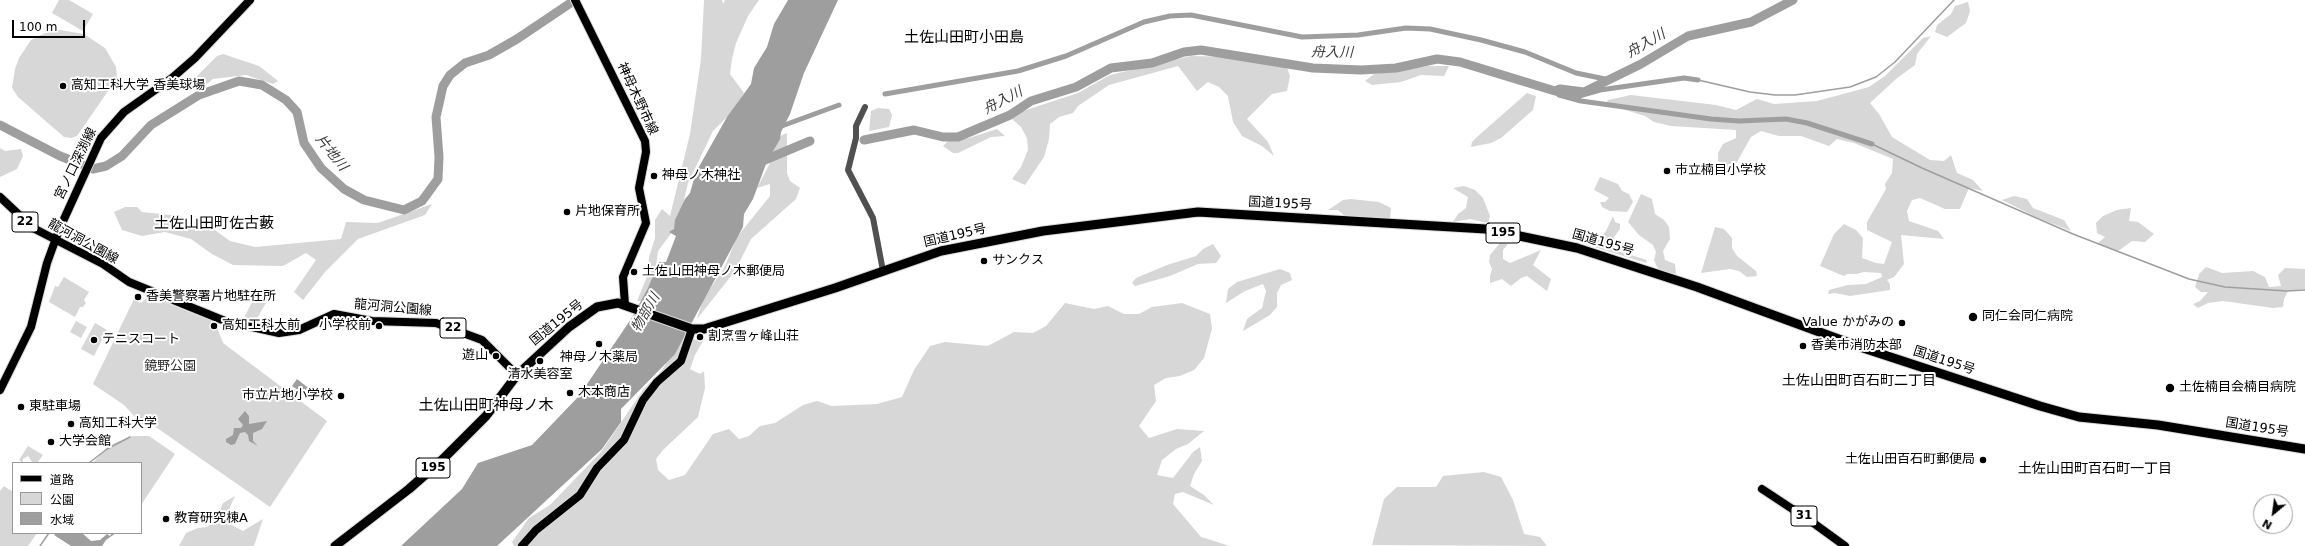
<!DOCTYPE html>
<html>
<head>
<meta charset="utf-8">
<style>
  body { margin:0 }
  #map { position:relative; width:2305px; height:546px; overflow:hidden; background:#fff; font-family:"DejaVu Sans","Noto Sans JP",sans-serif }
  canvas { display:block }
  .legend { position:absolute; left:12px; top:462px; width:130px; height:72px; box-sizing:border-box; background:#fff; border:1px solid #999; margin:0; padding:5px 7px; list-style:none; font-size:12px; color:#000 }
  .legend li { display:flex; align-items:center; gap:8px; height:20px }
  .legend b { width:20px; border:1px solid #999 }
  .north { position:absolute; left:2253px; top:494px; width:40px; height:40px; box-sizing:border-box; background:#fff; border:1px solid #999; border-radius:50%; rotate:209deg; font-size:11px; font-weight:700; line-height:16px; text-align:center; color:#000 }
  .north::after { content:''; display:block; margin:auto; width:14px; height:18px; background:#000; clip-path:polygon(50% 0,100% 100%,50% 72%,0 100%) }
  .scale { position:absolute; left:12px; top:20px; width:73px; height:18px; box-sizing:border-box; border:2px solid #000; border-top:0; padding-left:5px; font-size:12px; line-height:14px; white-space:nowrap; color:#000; -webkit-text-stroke:3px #fff; paint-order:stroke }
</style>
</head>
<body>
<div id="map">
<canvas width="2305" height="546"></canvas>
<ul class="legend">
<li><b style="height:5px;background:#000"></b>道路</li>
<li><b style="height:11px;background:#d7d7d7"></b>公園</li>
<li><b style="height:11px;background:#9e9e9e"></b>水域</li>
</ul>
<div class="north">N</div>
<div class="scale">100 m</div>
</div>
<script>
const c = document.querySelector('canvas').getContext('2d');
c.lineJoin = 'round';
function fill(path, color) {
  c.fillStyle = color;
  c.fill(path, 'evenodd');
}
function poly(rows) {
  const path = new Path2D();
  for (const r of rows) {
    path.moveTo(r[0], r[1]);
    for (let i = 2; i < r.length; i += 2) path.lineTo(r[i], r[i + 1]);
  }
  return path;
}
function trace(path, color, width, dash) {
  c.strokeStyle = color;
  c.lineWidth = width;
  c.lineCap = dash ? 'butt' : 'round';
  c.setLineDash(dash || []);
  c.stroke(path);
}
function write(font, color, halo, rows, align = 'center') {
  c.font = font + ' "DejaVu Sans","Noto Sans JP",sans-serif';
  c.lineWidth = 4;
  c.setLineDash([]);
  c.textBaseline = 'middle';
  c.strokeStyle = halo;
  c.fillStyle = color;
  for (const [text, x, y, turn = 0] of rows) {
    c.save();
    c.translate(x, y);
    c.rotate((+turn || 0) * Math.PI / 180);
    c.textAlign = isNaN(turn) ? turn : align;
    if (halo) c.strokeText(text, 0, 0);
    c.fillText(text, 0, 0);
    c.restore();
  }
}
fill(poly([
  [59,0,69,0,93,14,83,31,52,13],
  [704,0,722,0,723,4,725,0,759,0,748,16,736,43,732,59,730,74,744,93,733,111,713,131,688,183,682,209,673,231,658,251,654,281,643,301,637,301,648,274,649,257,655,238,655,220,662,209,670,216,690,134,701,59],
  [1968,2,1970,11,1966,23,1947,37,1935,32,1937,25,1951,14,1955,6],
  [60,30,84,34,105,48,116,67,117,78,77,136,71,138,64,137,18,97,12,88,15,69,19,58,31,40,45,33],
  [1931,36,1917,54,1915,65,1896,79,1870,103,1879,114,1892,137,1930,160,1944,161,1951,155,1957,173,1973,180,1983,191,1969,188,1960,209,1945,209,1920,198,1912,200,1907,211,1909,221,1938,231,1944,239,1901,235,1904,264,1894,277,1887,280,1890,284,1890,290,1850,296,1835,293,1828,294,1829,290,1848,285,1866,284,1882,277,1881,273,1864,272,1856,274,1847,274,1844,276,1820,266,1834,234,1844,224,1856,230,1863,238,1862,258,1876,263,1884,264,1892,242,1867,230,1867,222,1886,189,1885,184,1892,173,1893,159,1854,143,1837,139,1829,146,1801,136,1779,136,1761,131,1751,137,1733,169,1726,169,1718,161,1718,153,1723,144,1736,138,1736,130,1671,126,1654,122,1645,116,1619,108,1604,106,1608,100,1631,95,1716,105,1736,110,1757,99,1774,104,1817,101,1869,87,1885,76,1923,38],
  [223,54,259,66,278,81,273,84,246,75,213,79,207,84,198,86,194,82,198,75,217,56],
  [1191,56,1234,57,1287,68,1290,76,1287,91,1272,94,1247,119,1268,142,1274,156,1262,146,1242,136,1233,122,1228,96,1219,87,1208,82,1197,91,1178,66,1109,85,1078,106,1073,113,1059,117,1050,124,1049,139,1044,157,1025,185,1012,179,1021,167,1028,150,1027,138,1021,127,1012,119,1023,111,1078,93,1110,75],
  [1428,66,1449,66,1444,76,1421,75,1401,82,1372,85,1365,81,1374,74],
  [1527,93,1536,96,1533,110,1501,138,1491,143,1471,147,1472,142,1478,136],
  [878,108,889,109,892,115,889,127,869,131,871,111],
  [997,129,1005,136,991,137,958,153,953,153,943,146,949,140,969,138],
  [787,133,787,173,790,181,800,188,796,199,751,239,735,271,697,319,703,299,724,268,737,237,770,196,770,184,757,188,769,165,778,137],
  [0,148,5,151,21,149,23,156,17,169,0,177],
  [1600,177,1618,184,1622,191,1629,194,1633,202,1627,212,1610,211,1602,207,1600,202,1605,202,1609,198,1594,190],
  [1464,186,1475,190,1483,198,1490,216,1488,223,1470,219,1453,222,1458,214,1466,208,1468,197,1453,188],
  [1641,194,1652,199,1655,214,1664,220,1669,227,1670,239,1663,251,1665,260,1675,264,1676,274,1661,271,1657,267,1654,260,1656,252,1653,245,1639,235,1628,222],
  [2014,196,2027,199,2033,208,2064,220,2071,231,2036,217,2002,200],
  [1351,199,1379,202,1391,208,1390,220,1345,216,1338,210,1328,210,1343,200],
  [432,204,425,215,358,239,325,272,303,300,294,292,316,260,306,253,283,266,233,265,212,254,191,239,165,232,142,236,122,230,114,212,125,207,137,207,142,212,180,216,212,228,230,241,255,247,341,239,346,222,378,223],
  [2131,208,2129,221,2138,222,2154,234,2145,242,2132,241,2118,251,2097,244,2105,237,2097,233,2096,223,2103,216,2117,210],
  [1613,216,1615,222,1620,224,1620,229,1614,237,1612,249,1647,260,1646,263,1578,242,1595,242,1599,240,1606,231],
  [1715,227,1724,229,1732,238,1732,248,1737,256,1756,271,1757,276,1747,277,1739,271,1730,269,1701,273],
  [1500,243,1508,244,1503,250,1503,259,1510,263,1541,250,1533,265,1551,279,1547,291,1527,276,1521,278,1511,286,1502,279,1490,283,1490,276,1492,269,1489,262,1490,255],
  [1213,244,1221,256,1216,263,1198,264,1170,276,1135,286,1132,283,1136,278,1167,265,1196,256,1203,249],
  [2206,267,2222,273,2253,271,2265,277,2269,287,2281,286,2278,275,2285,268,2305,269,2305,289,2288,291,2284,299,2283,307,2273,308,2223,301,2208,303,2198,308,2193,304,2200,301,2208,292,2201,292,2195,287,2199,274],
  [1280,269,1290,273,1292,280,1281,285,1277,293,1277,307,1270,315,1243,331,1247,319,1262,308,1266,291,1263,284,1245,291,1226,303,1228,289,1237,282],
  [64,277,89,292,84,300,86,303,83,307,80,307,75,317,49,302,55,286,58,287],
  [149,296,215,322,223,343,327,421,270,507,150,423,145,428,124,405,93,384,134,299,141,303],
  [254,298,266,303,252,327,241,324],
  [1065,303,1094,309,1108,306,1124,314,1139,314,1152,307,1182,303,1210,314,1212,329,1204,358,1194,370,1180,376,1166,378,1154,385,1156,401,1139,426,1149,438,1177,429,1204,431,1188,444,1176,449,1162,460,1157,475,1173,478,1193,452,1200,447,1202,461,1194,474,1190,486,1204,495,1214,505,1183,492,1175,494,1173,504,1201,537,1230,546,514,546,512,542,529,518,550,505,601,452,643,390,663,369,680,337,703,341,695,355,690,369,700,374,704,371,705,388,698,417,663,450,656,459,658,470,669,480,685,475,713,434,729,429,739,439,749,436,760,426,775,423,803,405,817,401,832,406,877,404,902,397,914,370,930,346,945,342,988,346,1014,332,1033,333,1046,326],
  [76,321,87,327,81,338,70,332],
  [95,323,107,330,94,356,81,349],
  [132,436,149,436,175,454,141,505,141,463,93,463,108,446],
  [28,446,43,455,37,463,33,463,28,456,23,459,23,463,19,460],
  [1484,472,1501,477,1513,500,1524,534,1540,537,1547,546,1372,545,1384,499,1397,487,1436,487,1443,476],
  [4,486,13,492,13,533,37,533,28,546,0,546,0,491],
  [235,496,230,507,228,523,243,531,263,519,254,546,179,546,186,533,198,528,207,527,216,521,223,503]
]), '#d7d7d7');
fill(poly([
  [788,0,838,0,804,73,790,114,781,132,780,139,766,164,753,199,744,214,743,227,675,354,621,409,621,422,602,449,497,546,401,546,462,489,478,463,532,445,579,396,631,319,648,288,659,262,666,262,676,236,669,232,674,229,675,220,685,199,690,193,696,172,727,117,751,84,754,68,767,47,774,24],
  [297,379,311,390,307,396,292,386],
  [245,411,249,416,249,424,267,421,262,429,253,433,253,441,258,446,249,441,248,435,245,432,240,433,235,444,231,445,226,442,226,439,233,435,234,428,241,428,243,425,238,419],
  [56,533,82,533,91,541,100,540,107,534,110,536,112,533,116,533,106,540,102,546,71,546,54,535]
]), '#9e9e9e');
trace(poly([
  [568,0,570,3],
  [1698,80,1750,92,1775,95,1795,95,1850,87,1876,77,1895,62,1954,0],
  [1872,144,1922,168,2073,234,2189,279,2225,287,2287,291,2305,290],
  [89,463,107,449,130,437],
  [40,546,49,533]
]), '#9e9e9e', 1.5);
trace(poly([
  [1555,91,1559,95,1581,101,1711,119,1739,121,1786,119,1807,123,1872,144],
  [1566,93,1579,96,1600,90,1684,78,1698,80],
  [885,94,1018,71,1066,56,1144,22,1170,16,1191,15,1302,37,1358,35,1406,28,1430,29,1481,40,1525,52,1576,73,1610,80],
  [779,127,839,105]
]), '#9e9e9e', 5);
trace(poly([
  [0,125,60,156,93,169,106,166,122,156,151,125,199,95,239,81,262,85,286,100,297,112,304,143,321,168,344,189,364,200,404,210,422,201,438,179,439,157,436,117,443,86,450,75,465,63,489,55,517,39,575,0],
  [864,140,914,130,943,137,958,137,1010,115,1031,101,1076,87,1111,68,1152,63,1184,52,1201,50,1313,68,1361,70,1396,68,1437,59,1460,62,1555,91,1560,89,1584,92,1641,64,1688,36,1751,22,1793,0],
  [760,162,810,141]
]), '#9e9e9e', 9);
const major = poly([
  [575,0,645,141,646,152,639,188,646,223,623,277,625,305],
  [0,197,33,228,103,264,129,282,225,321,279,333,299,330,334,314,372,321,436,323,482,340,517,375],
  [0,390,31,327,47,263,59,230,101,138,124,112,172,78,195,58,250,0],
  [1762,489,1812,522,1845,546],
  [522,546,536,530,580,495,597,468,624,440,643,400,657,382,681,361,692,329]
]);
const highway = poly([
  [335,546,409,489,442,460,486,416,517,375,569,327,597,307,618,303,692,329,704,329,835,288,941,251,1043,231,1198,212,1486,229,1577,248,1697,287,1863,348,2040,406,2079,417,2158,425,2305,449]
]);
trace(major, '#dbdbdb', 10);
trace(highway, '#dbdbdb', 11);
trace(poly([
  [865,107,856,126,856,138,848,170,873,218,883,271]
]), '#505050', 6);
trace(major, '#000', 8);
trace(highway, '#000', 9);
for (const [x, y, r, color] of [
  [63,86,4,"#000"],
  [1667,171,4,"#000"],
  [654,176,4,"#000"],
  [567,212,4,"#000"],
  [984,261,4,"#000"],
  [634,272,4,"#000"],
  [138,297,4,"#000"],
  [1973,317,5,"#000"],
  [1902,323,4,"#000"],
  [214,326,4,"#000"],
  [379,326,4,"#000"],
  [700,337,4,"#000"],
  [94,340,4,"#000"],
  [599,344,4,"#000"],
  [1803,346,4,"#000"],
  [496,356,4,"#000"],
  [540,361,4,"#000"],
  [2170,388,5,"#000"],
  [570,393,4,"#000"],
  [341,396,4,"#000"],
  [21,407,4,"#000"],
  [71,424,4,"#000"],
  [51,442,4,"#000"],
  [1983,460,4,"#000"],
  [166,519,4,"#000"]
]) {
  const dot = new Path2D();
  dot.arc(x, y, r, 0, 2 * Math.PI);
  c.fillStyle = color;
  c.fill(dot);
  trace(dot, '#fff', 1.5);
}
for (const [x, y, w] of [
  [25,222,26],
  [1503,233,34],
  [453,328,26],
  [433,468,34],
  [1804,516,26]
]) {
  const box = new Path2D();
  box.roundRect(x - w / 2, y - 10, w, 20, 3);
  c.fillStyle = '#fff';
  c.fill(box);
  trace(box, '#000', 1);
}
write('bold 12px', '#000', null, [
  ["22",25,222],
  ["195",1503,233],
  ["22",453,328],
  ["195",433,468],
  ["31",1804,516]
]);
write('13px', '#000', '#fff', [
  ["高知工科大学 香美球場",71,86],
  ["市立楠目小学校",1675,171],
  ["神母ノ木神社",662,176],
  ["片地保育所",575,212],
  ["サンクス",992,261],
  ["土佐山田神母ノ木郵便局",642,272],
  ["香美警察署片地駐在所",146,297],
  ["同仁会同仁病院",1982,317],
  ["Value かがみの",1894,323,"right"],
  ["高知工科大前",222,326],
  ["小学校前",371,326,"right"],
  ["割烹雪ヶ峰山荘",708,337],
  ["テニスコート",102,340],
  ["香美市消防本部",1811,346],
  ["遊山",488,356,"right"],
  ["神母ノ木薬局",599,358,"center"],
  ["清水美容室",540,375,"center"],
  ["土佐楠目会楠目病院",2179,388],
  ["木本商店",578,393],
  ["市立片地小学校",333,396,"right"],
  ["東駐車場",29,407],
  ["高知工科大学",79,424],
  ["大学会館",59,442],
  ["土佐山田百石町郵便局",1975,460,"right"],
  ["教育研究棟A",174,519]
], 'left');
write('13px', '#000', '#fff', [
  ["神母木野市線",637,99,65],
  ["宮ノ口深渕線",76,164,-64],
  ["国道195号",1280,204,3],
  ["国道195号",955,236,-13],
  ["龍河洞公園線",83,242,29],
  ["国道195号",1603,243,16],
  ["龍河洞公園線",393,308,5],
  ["国道195号",557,323,-39],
  ["国道195号",1944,361,18],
  ["国道195号",2257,428,9]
]);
write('13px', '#2e2e2e', '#fff', [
  ["鏡野公園",170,367]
]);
write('italic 14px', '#3f3f3f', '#fff', [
  ["舟入川",1646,44,-30],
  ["舟入川",1332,53,1],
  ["舟入川",1003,101,-28],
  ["片地川",331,153,51],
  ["物部川",646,313,-60]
]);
write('14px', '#000', '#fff', [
  ["土佐山田町百石町二丁目",1859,381],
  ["土佐山田町百石町一丁目",2095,469]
]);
write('15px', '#000', '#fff', [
  ["土佐山田町小田島",964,38],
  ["土佐山田町佐古藪",214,224],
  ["土佐山田町神母ノ木",486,406]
]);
</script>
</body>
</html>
